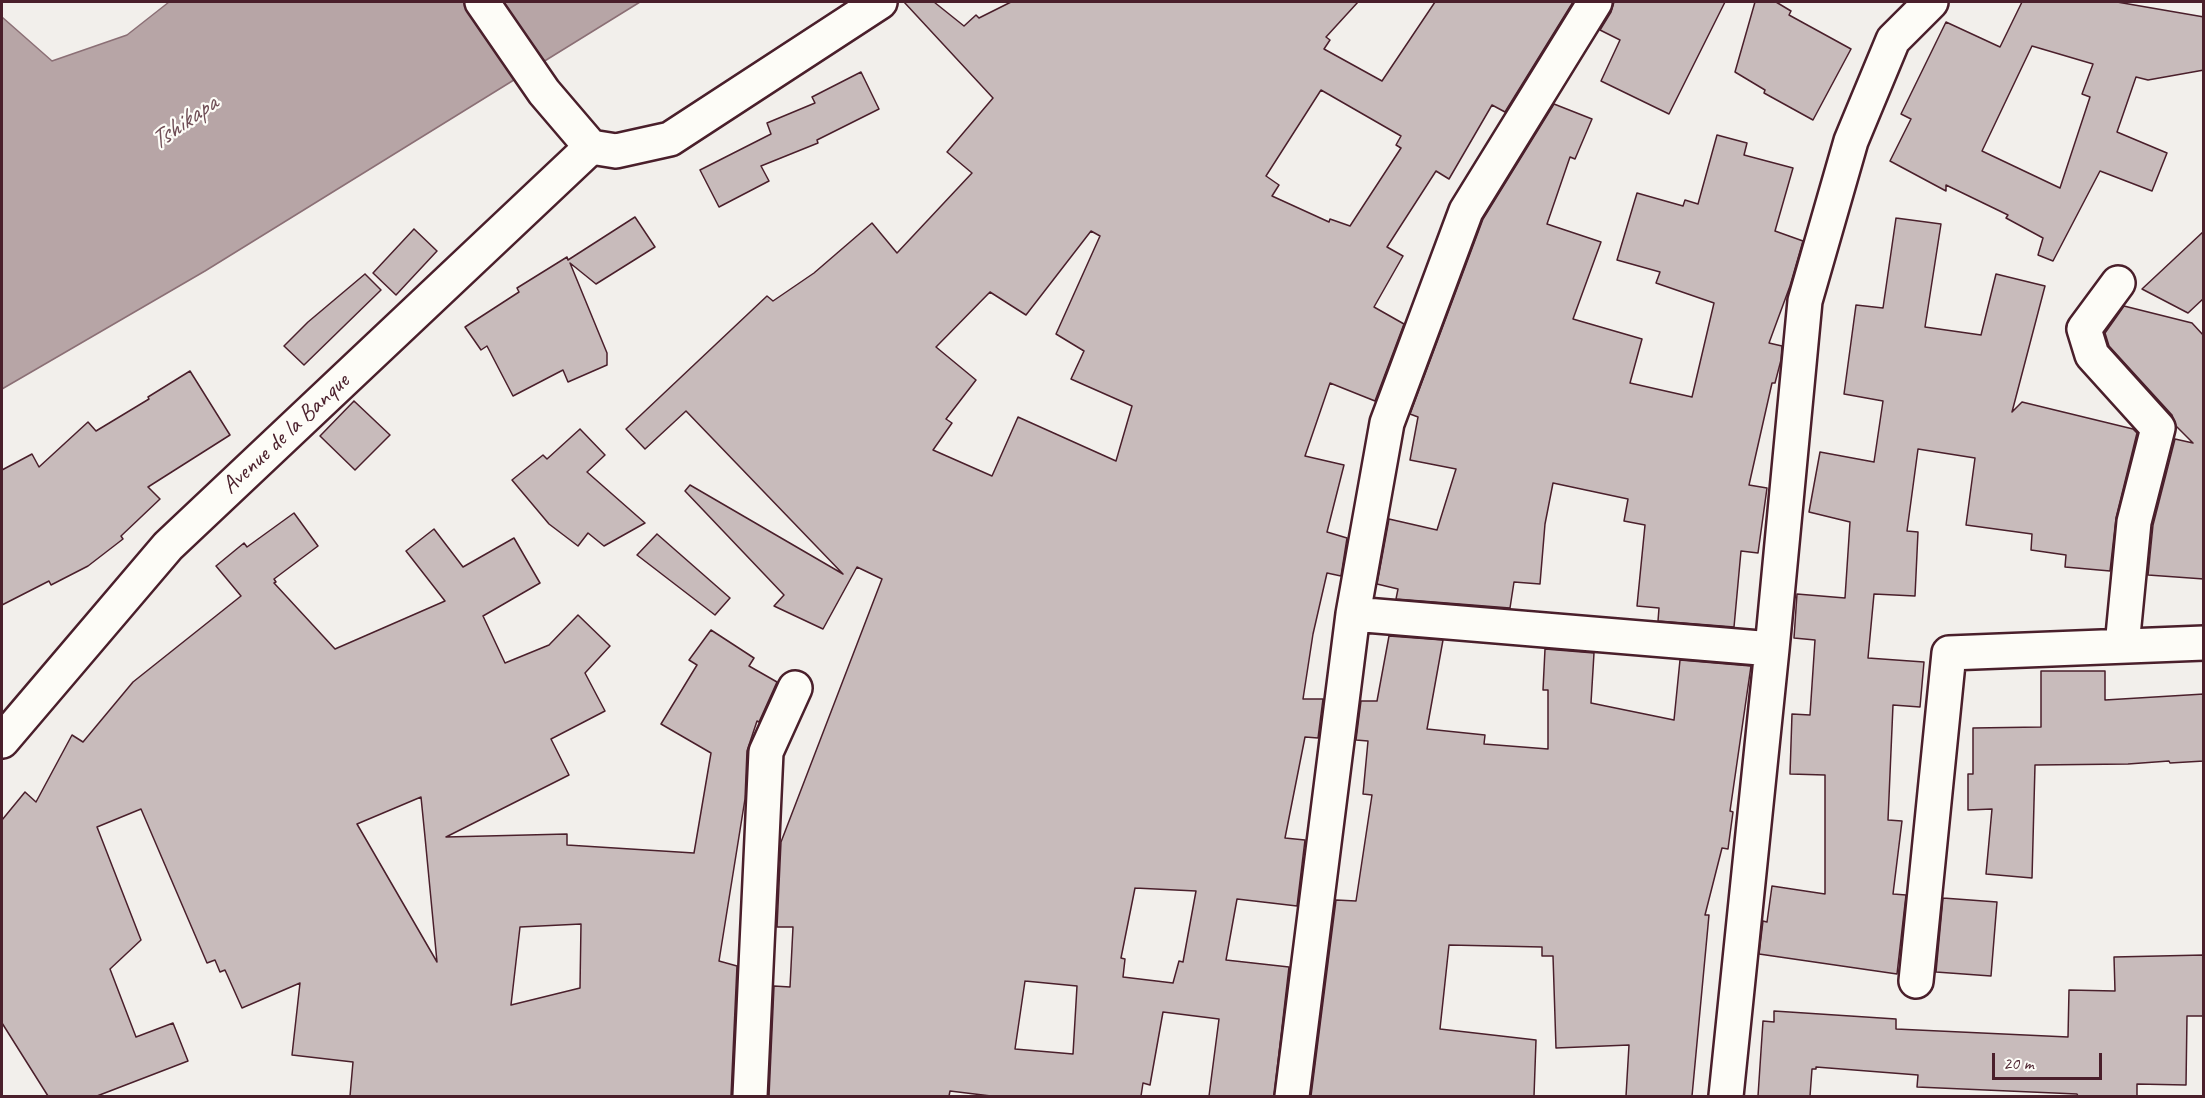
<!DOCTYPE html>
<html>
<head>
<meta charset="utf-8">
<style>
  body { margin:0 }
  #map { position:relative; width:2205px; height:1098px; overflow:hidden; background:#f2efeb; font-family:Caveat,sans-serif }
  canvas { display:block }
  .frame { position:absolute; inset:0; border:3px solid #4a1f2b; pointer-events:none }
  .scale { position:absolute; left:1992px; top:1053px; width:110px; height:27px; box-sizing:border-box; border:3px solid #4a1f2b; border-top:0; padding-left:8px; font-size:18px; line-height:21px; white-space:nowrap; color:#4a1f2b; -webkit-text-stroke:4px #fdfcf7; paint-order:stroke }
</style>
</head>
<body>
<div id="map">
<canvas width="2205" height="1098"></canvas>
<div class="frame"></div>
<div class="scale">20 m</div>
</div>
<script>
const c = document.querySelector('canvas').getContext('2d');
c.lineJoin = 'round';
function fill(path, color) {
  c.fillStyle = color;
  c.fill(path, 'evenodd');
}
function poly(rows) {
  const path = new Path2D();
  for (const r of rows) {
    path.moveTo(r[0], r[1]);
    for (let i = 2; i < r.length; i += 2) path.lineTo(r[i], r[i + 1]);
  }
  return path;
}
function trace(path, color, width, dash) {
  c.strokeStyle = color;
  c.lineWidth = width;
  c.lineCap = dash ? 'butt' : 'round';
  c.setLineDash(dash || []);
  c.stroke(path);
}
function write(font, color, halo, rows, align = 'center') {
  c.font = font + ' Caveat,sans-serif';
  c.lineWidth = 4.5;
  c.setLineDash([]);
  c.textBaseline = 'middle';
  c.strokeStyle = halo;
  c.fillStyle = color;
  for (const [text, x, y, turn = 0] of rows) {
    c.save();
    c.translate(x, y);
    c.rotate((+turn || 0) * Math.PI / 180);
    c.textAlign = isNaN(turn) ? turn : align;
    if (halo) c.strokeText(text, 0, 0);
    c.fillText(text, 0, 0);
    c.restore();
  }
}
const water = poly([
  [169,2,640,2,205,271,2,389,2,17,52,61,127,35,169,2]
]);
fill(water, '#b7a5a6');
trace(water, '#8b6f75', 1.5);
const building = poly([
  [904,2,934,2,964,26,976,15,979,18,1011,2,1358,2,1326,37,1330,40,1324,49,1382,81,1435,2,1573,2,1505,112,1492,105,1449,179,1436,171,1387,247,1403,256,1374,307,1404,324,1375,401,1330,383,1305,456,1344,465,1327,532,1347,538,1341,576,1327,573,1313,634,1303,699,1323,699,1318,738,1305,737,1285,838,1305,840,1297,906,1237,899,1226,960,1289,967,1274,1096,1209,1096,1219,1019,1163,1012,1150,1085,1143,1083,1141,1096,991,1096,950,1091,949,1096,769,1096,774,986,790,987,793,927,777,927,781,842,882,579,857,567,823,629,774,606,784,595,685,491,690,485,843,574,686,411,645,449,626,429,767,296,773,301,814,273,872,223,897,253,972,173,947,152,993,98,904,2],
  [1321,90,1401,136,1396,145,1401,148,1350,226,1330,219,1329,222,1272,196,1279,185,1266,176,1321,90],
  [1091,231,1100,236,1056,334,1084,351,1071,379,1132,406,1116,461,1018,417,992,476,933,450,952,423,946,419,976,380,936,347,990,292,1026,315,1091,231],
  [1135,888,1196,891,1183,962,1179,961,1173,983,1123,977,1125,959,1121,958,1135,888],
  [1025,981,1077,986,1073,1054,1015,1049,1025,981],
  [1614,2,1725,2,1669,114,1601,81,1620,40,1600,30,1611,12,1614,2],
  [1755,2,1776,2,1791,11,1789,15,1851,49,1813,120,1764,93,1765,90,1735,72,1755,2],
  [2022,2,2117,2,2204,17,2204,70,2148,80,2136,77,2117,132,2167,153,2152,191,2100,171,2053,261,2038,255,2043,238,2006,218,2008,215,1946,185,1946,191,1890,161,1911,119,1901,114,1946,22,2000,47,2022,2],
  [2032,46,2093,64,2082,94,2090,97,2060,188,1982,151,2032,46],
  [861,72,879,109,817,140,818,143,761,166,769,181,719,207,700,170,771,134,767,123,815,103,812,97,861,72],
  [1554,104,1592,119,1575,159,1570,157,1547,224,1601,242,1573,319,1642,339,1630,383,1692,397,1714,303,1656,283,1660,272,1617,260,1637,193,1683,206,1685,200,1698,204,1717,135,1747,143,1744,155,1793,168,1775,231,1803,241,1790,286,1769,343,1782,346,1781,360,1775,383,1772,383,1749,485,1767,488,1758,553,1741,551,1734,627,1658,621,1659,608,1637,606,1645,525,1624,521,1628,499,1553,483,1545,524,1540,584,1514,582,1510,608,1396,599,1398,589,1377,584,1389,519,1437,530,1456,469,1410,460,1418,417,1410,414,1483,219,1554,104],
  [635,217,655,247,596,284,570,263,607,353,607,365,568,382,563,370,513,396,487,346,481,350,465,327,519,292,517,288,567,257,568,260,635,217],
  [1896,218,1941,224,1925,327,1981,335,1996,274,2045,286,2012,412,2022,402,2133,429,2137,433,2116,518,2110,571,2065,567,2066,555,2031,550,2032,534,1966,525,1975,458,1918,449,1907,531,1918,532,1915,596,1874,594,1868,658,1924,662,1920,707,1893,705,1888,820,1902,821,1893,894,1906,895,1897,974,1759,954,1763,921,1767,922,1772,886,1825,894,1825,775,1790,774,1792,714,1810,715,1815,640,1794,638,1797,594,1845,598,1850,522,1809,512,1820,452,1874,462,1883,401,1844,394,1856,305,1883,308,1896,218],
  [414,229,437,251,396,295,373,273,414,229],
  [2204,231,2204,298,2188,313,2142,289,2204,231],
  [365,274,381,290,304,365,284,346,308,322,365,274],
  [2124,306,2192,323,2204,336,2204,579,2148,575,2153,525,2175,439,2193,443,2176,426,2172,415,2109,346,2105,333,2124,306],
  [190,371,230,435,148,487,160,499,121,536,123,539,88,566,51,585,49,581,2,605,2,470,32,454,39,467,88,422,96,431,149,399,148,397,190,371],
  [354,401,390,435,355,470,320,436,354,401],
  [580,429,605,455,587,472,645,523,604,546,588,533,578,546,549,524,512,480,543,455,547,459,580,429],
  [294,513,318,546,274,579,276,582,274,583,335,649,445,601,406,551,434,529,463,567,514,538,540,583,483,616,505,663,549,645,578,615,610,646,585,673,605,711,551,739,569,775,446,837,567,834,567,845,694,853,711,753,661,724,697,665,689,660,711,630,754,658,749,666,777,682,759,722,757,721,747,751,745,799,719,961,737,966,731,1096,350,1096,353,1062,292,1055,300,983,242,1008,225,970,220,972,215,960,207,963,141,809,97,827,141,940,110,969,136,1037,173,1023,188,1061,97,1096,48,1096,2,1023,2,820,25,792,36,802,72,735,83,742,133,682,241,596,216,566,244,543,247,547,294,513],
  [421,797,425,837,437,962,357,824,421,797],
  [581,924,580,988,511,1005,520,927,581,924],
  [657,534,730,598,715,615,637,555,657,534],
  [1389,636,1443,640,1427,729,1485,735,1484,744,1548,749,1548,690,1543,690,1545,649,1594,653,1591,703,1674,720,1680,660,1751,666,1730,811,1733,812,1728,849,1722,848,1705,915,1709,915,1692,1096,1626,1096,1629,1045,1556,1048,1553,956,1542,956,1542,947,1449,945,1440,1029,1536,1040,1534,1096,1311,1096,1336,900,1356,901,1372,795,1363,794,1368,741,1356,740,1361,701,1377,701,1389,636],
  [2041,671,2105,671,2105,700,2204,694,2204,761,2170,763,2169,761,2128,764,2035,765,2032,878,1986,874,1992,809,1968,810,1968,774,1973,774,1973,728,2041,727,2041,671],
  [1943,898,1997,902,1991,976,1936,972,1943,898],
  [2204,955,2204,1016,2187,1016,2186,1085,2137,1084,2137,1096,2078,1096,2077,1094,1917,1087,1918,1075,1816,1067,1816,1069,1812,1069,1810,1096,1758,1096,1763,1021,1774,1022,1774,1011,1896,1019,1896,1029,2068,1037,2069,990,2115,991,2114,957,2204,955]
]);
fill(building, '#c8bbbb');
trace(building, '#4a1f2b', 1.5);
const minor = poly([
  [2118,283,2084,329,2092,355,2158,428,2134,522,2122,646],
  [1353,614,1772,649],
  [2,741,168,546,591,147],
  [1916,981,1949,653,2204,643],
  [750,1096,766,752,795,688],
  [1292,1096,1353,614,1387,423,1466,211,1595,2],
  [1726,1096,1772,649,1805,301,1851,141,1893,40,1931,2]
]);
const major = poly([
  [482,2,544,92,591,147,616,151,670,139,880,2]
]);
trace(minor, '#4a1f2b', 38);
trace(major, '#4a1f2b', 38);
trace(minor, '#fdfcf7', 33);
trace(major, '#fdfcf7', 33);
write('24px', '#4a1f2b', '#fdfcf7', [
  ["Avenue de la Banque",286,434,-43]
]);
write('italic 26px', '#704e56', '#fdfcf7', [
  ["Tshikapa",184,123,-35]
]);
</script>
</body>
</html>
